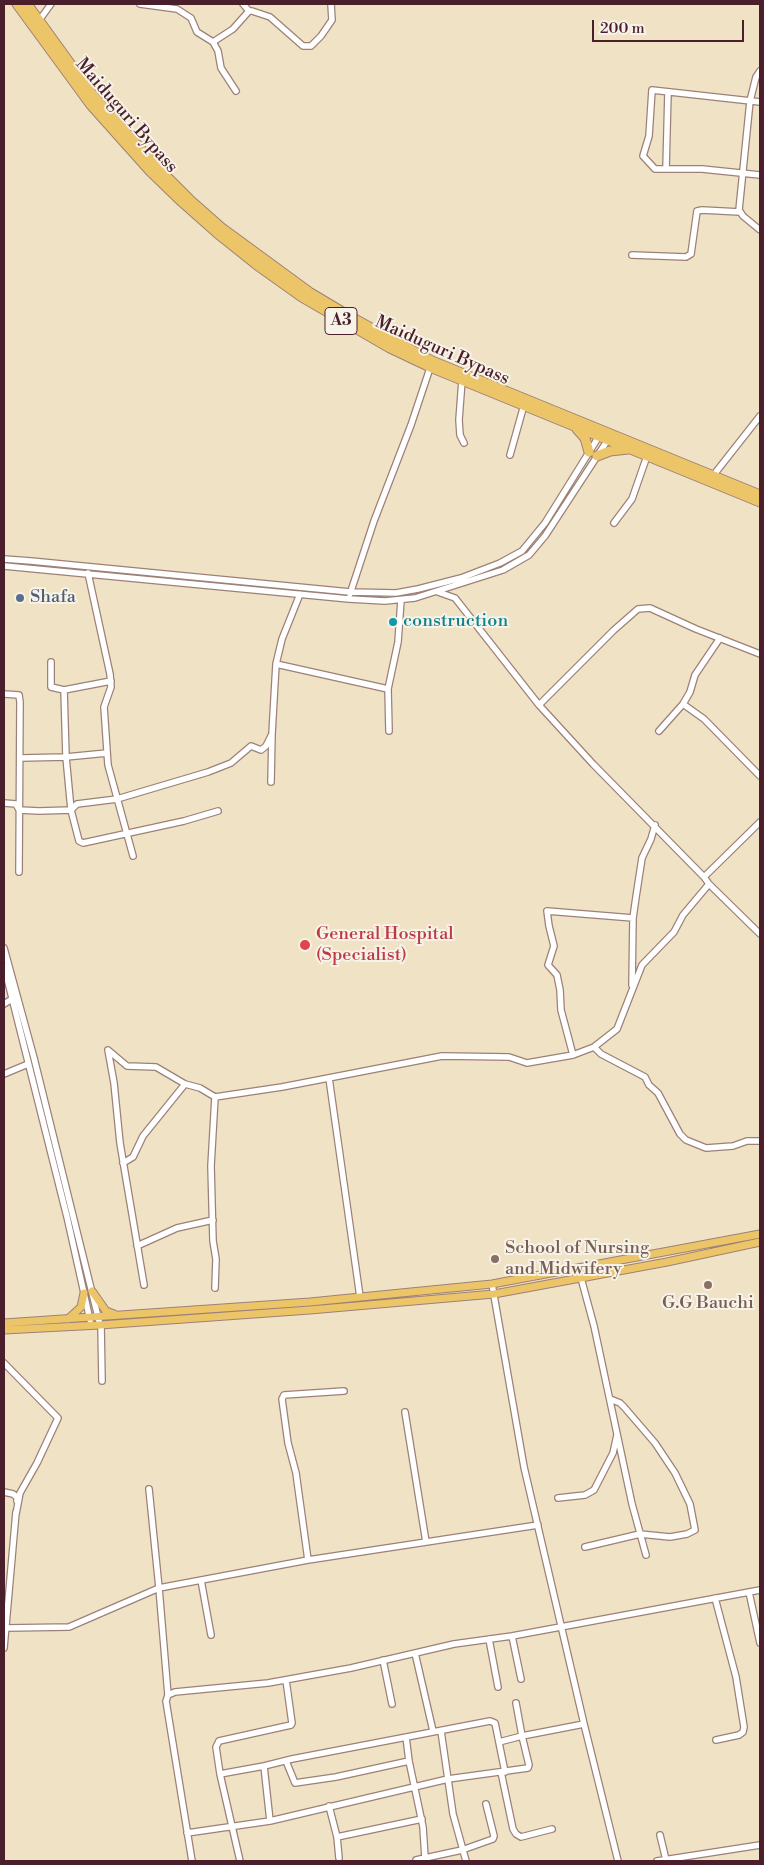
<!DOCTYPE html>
<html>
<head>
<meta charset="utf-8">
<style>
  body { margin:0 }
  #map { position:relative; width:764px; height:1865px; overflow:hidden; background:#f0e2c5; font-family:"Libre Bodoni",serif }
  canvas { display:block }
  .frame { position:absolute; inset:0; border:5px solid #4a1f2b; pointer-events:none }
  .scale { position:absolute; left:592px; top:20px; width:152px; height:22px; box-sizing:border-box; border:2px solid #4a1f2b; border-top:0; padding-left:6px; font-size:15px; line-height:18px; white-space:nowrap; color:#4a1f2b; -webkit-text-stroke:4px #f7f3e8; paint-order:stroke }
</style>
</head>
<body>
<div id="map">
<canvas width="764" height="1865"></canvas>
<div class="frame"></div>
<div class="scale">200 m</div>
</div>
<script>
const c = document.querySelector('canvas').getContext('2d');
c.lineJoin = 'round';
function poly(rows) {
  const path = new Path2D();
  for (const r of rows) {
    path.moveTo(r[0], r[1]);
    for (let i = 2; i < r.length; i += 2) path.lineTo(r[i], r[i + 1]);
  }
  return path;
}
function trace(path, color, width, dash) {
  c.strokeStyle = color;
  c.lineWidth = width;
  c.lineCap = dash ? 'butt' : 'round';
  c.setLineDash(dash || []);
  c.stroke(path);
}
function write(font, color, halo, rows, align = 'center') {
  c.font = font + ' "Libre Bodoni",serif';
  c.lineWidth = 4;
  c.setLineDash([]);
  c.textBaseline = 'middle';
  c.strokeStyle = halo;
  c.fillStyle = color;
  for (const [text, x, y, turn = 0] of rows) {
    c.save();
    c.translate(x, y);
    c.rotate((+turn || 0) * Math.PI / 180);
    c.textAlign = isNaN(turn) ? turn : align;
    if (halo) c.strokeText(text, 0, 0);
    c.fillText(text, 0, 0);
    c.restore();
  }
}
const minor = poly([
  [140,4,177,9,191,18,197,32,213,42,218,51,221,68,236,91],
  [243,4,249,11],
  [38,22,51,4],
  [213,42,233,29,249,11,252,11,270,17,303,46,311,46,321,36,332,20,331,4],
  [760,71,756,77,750,101,739,210,743,216,760,230],
  [760,102,652,90,649,136,643,156,655,169,702,169,760,175],
  [666,169,668,92],
  [632,255,686,257,691,254,697,211,702,210,740,212],
  [462,380,459,420,460,435,464,443],
  [510,455,524,405],
  [712,477,760,416],
  [614,523,632,499,647,456],
  [4,559,31,561,350,592,396,593,418,589,461,578,500,563,522,551,545,523,601,433],
  [4,566,349,599,385,601,415,598,503,570,529,555,545,536,609,438],
  [88,573,110,674,111,687,104,707,108,765,133,856],
  [438,592,455,598,539,705,593,764,704,877,709,884,760,934],
  [350,594,374,521,411,425,431,365],
  [720,638,695,675,690,692,683,704,704,719,760,776],
  [51,662,51,687,64,690,66,757,71,810,79,841,83,843,184,821,218,811],
  [276,664,388,689],
  [64,690,111,681],
  [4,694,19,695,20,702,19,872],
  [539,705,614,630,638,609,650,608,696,629,760,654],
  [389,731,388,689,398,642,401,600],
  [659,731,683,704],
  [21,758,66,757,107,753],
  [271,782,272,734,276,664,282,639,300,594],
  [4,803,16,804,18,808],
  [19,810,39,811,71,810,77,804,117,799,208,772,231,763,251,746,261,750,266,746,272,734],
  [704,877,760,822],
  [4,948,34,1058,100,1325],
  [4,966,67,1217,90,1320],
  [632,985,633,918,636,897,642,858,651,839,655,825],
  [4,1004,12,999],
  [594,1047,601,1054,645,1077,649,1085,658,1093,680,1134,686,1140,706,1148,733,1146,747,1141,760,1141],
  [573,1055,561,1010,560,990,557,975,548,965,554,946,549,926,547,911,633,918],
  [4,1074,28,1064],
  [329,1078,360,1297],
  [123,1163,133,1157,143,1136,185,1084],
  [137,1246,177,1228,213,1220],
  [581,1278,594,1326,632,1504,646,1555],
  [492,1284,524,1467,584,1724,618,1861],
  [144,1285,120,1143,114,1083,108,1050,127,1066,156,1067,185,1084,200,1088,215,1097,282,1087,442,1056,509,1057,527,1063,573,1055,594,1047,617,1029,642,965,674,932,683,915,709,884],
  [215,1288,216,1259,213,1241,211,1166,215,1097],
  [101,1325,102,1381],
  [4,1363,58,1418,37,1463,20,1493,16,1514],
  [405,1412,426,1542],
  [149,1489,159,1588,168,1695,166,1701,192,1861],
  [4,1492,13,1494,17,1497,17,1501],
  [558,1498,585,1495,594,1490,613,1453,617,1435],
  [585,1547,640,1534,670,1537,687,1534,695,1530,690,1504,675,1473,655,1443,624,1407,620,1403,610,1399],
  [308,1560,296,1473,288,1443,282,1399,284,1395,344,1391],
  [201,1580,211,1635],
  [749,1592,760,1643],
  [715,1598,736,1677,744,1727,743,1732,739,1735,716,1740],
  [6,1628,69,1627,159,1588,308,1560,538,1525],
  [512,1636,521,1679],
  [489,1639,498,1687],
  [4,1648,16,1512],
  [415,1653,433,1731],
  [383,1660,392,1704],
  [168,1695,175,1692,268,1683,351,1668,454,1644,512,1636,760,1590],
  [441,1731,453,1814,466,1861],
  [406,1737,409,1761,423,1827,425,1858,416,1860,416,1861],
  [499,1742,522,1736,516,1703],
  [286,1761,295,1783,336,1777,409,1761],
  [501,1772,513,1829,516,1834,521,1837,552,1829],
  [220,1774,264,1766],
  [329,1806,337,1837,422,1819],
  [270,1821,264,1766,292,1759,490,1721,495,1723,505,1772],
  [187,1833,270,1821,448,1779,528,1768,529,1765,522,1736,584,1724],
  [660,1835,666,1860],
  [337,1837,339,1858],
  [425,1858,462,1850,493,1839,494,1836,486,1804],
  [240,1861,220,1774,216,1747,219,1741,291,1725,292,1723,286,1680],
  [657,1861,760,1845]
]);
const major = poly([
  [92,1291,106,1311,114,1314],
  [68,1319,81,1307,84,1293],
  [4,1323,310,1302,492,1284,760,1234],
  [4,1330,100,1325,310,1310,494,1294,667,1262,760,1242]
]);
const highway = poly([
  [17,4,91,105,150,171,182,202,217,233,257,265,302,297,390,348,430,367,760,502],
  [27,4,92,94,156,166,189,199,223,229,309,292,351,317,432,361,760,495],
  [577,429,585,438,589,452],
  [597,456,610,451,628,449]
]);
trace(minor, '#9d8078', 8);
trace(major, '#9d8078', 9);
trace(highway, '#9d8078', 11);
trace(minor, '#fff', 5.5);
trace(major, '#edc569', 7);
trace(highway, '#edc569', 9);
for (const [x, y, r, color] of [
  [20,598,5,"#5c6f8a"],
  [393,622,5,"#0f9aa8"],
  [305,945,6,"#e0444e"],
  [495,1259,5,"#8d6e63"],
  [708,1285,5,"#8d6e63"]
]) {
  const dot = new Path2D();
  dot.arc(x, y, r, 0, 2 * Math.PI);
  c.fillStyle = color;
  c.fill(dot);
  trace(dot, '#f7f3e8', 2);
}
for (const [x, y, w] of [
  [341,321,32]
]) {
  const box = new Path2D();
  box.roundRect(x - w / 2, y - 13.5, w, 27, 4);
  c.fillStyle = '#f7f3e8';
  c.fill(box);
  trace(box, '#4a1f2b', 1);
}
write('bold 16px', '#4a1f2b', null, [
  ["A3",341,321]
]);
write('18px', '#4a1f2b', '#f7f3e8', [
  ["Maiduguri Bypass",126,116,49],
  ["Maiduguri Bypass",442,351,24]
]);
write('18px', '#4e5e75', '#f7f3e8', [
  ["Shafa",30,598]
], 'left');
write('18px', '#0d838f', '#f7f3e8', [
  ["construction",403,622]
], 'left');
write('18px', '#be3a42', '#f7f3e8', [
  ["General Hospital",316,935],
  ["(Specialist)",316,956]
], 'left');
write('18px', '#785e54', '#f7f3e8', [
  ["School of Nursing",505,1249],
  ["and Midwifery",505,1270],
  ["G.G Bauchi",708,1304,"center"]
], 'left');
</script>
</body>
</html>
